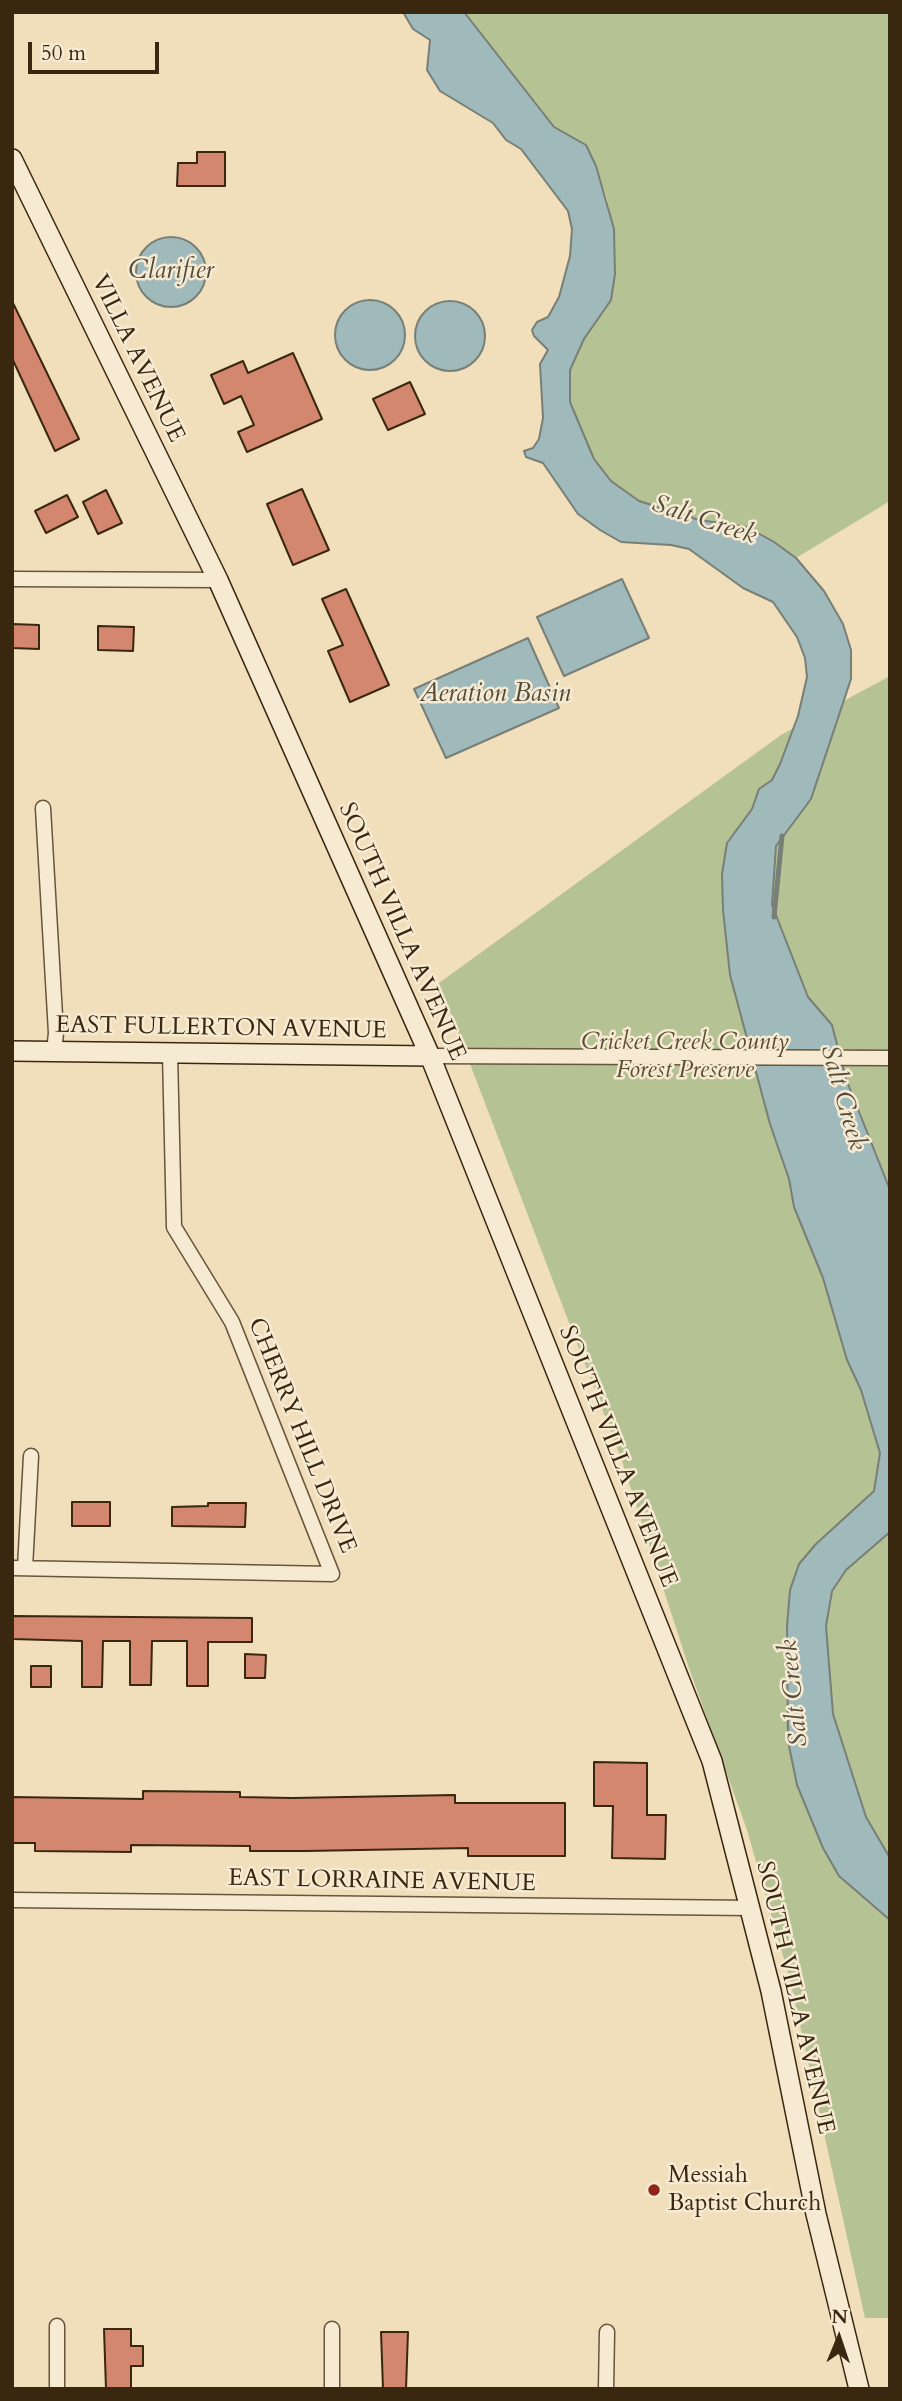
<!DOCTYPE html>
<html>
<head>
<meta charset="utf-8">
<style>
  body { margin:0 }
  #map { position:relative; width:902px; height:2401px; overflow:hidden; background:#f1debb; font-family:Cardo,serif }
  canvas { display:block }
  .frame { position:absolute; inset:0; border:14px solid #3a2710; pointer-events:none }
  .north { position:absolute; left:804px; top:2303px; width:70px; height:70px; -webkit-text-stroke:5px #f6ead3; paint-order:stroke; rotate:2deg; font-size:19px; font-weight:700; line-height:28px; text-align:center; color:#3a2710 }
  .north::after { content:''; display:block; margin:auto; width:24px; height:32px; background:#3a2710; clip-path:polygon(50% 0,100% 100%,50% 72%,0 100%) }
  .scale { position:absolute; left:28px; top:42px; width:131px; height:32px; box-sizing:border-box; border:4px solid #3a2710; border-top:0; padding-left:9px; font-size:21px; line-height:24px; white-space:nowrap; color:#3a2710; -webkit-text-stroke:5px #f6ead3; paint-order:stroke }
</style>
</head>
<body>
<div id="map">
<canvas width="902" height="2401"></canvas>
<div class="frame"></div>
<div class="north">N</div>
<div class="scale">50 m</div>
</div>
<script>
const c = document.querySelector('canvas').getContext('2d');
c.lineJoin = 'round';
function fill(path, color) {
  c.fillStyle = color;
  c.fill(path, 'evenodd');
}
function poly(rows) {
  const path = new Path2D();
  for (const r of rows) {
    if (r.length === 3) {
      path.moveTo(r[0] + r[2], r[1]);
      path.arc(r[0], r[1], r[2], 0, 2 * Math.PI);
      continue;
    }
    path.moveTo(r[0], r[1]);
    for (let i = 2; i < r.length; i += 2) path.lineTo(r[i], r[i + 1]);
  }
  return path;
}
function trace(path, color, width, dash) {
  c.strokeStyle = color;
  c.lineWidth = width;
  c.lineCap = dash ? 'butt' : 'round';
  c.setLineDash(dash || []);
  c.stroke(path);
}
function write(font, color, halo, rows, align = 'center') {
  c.font = font + ' Cardo,serif';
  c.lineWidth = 5;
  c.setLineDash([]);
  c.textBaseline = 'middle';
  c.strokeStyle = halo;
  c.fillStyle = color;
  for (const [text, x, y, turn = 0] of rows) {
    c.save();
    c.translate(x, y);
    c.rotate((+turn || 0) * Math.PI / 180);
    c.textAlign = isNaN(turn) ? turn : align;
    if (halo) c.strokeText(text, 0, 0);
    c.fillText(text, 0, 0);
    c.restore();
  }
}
fill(poly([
  [464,12,890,12,890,501,796,558,774,542,639,501,611,481,594,459,570,402,570,370,584,339,611,300,615,274,614,229,606,195,586,145,554,127],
  [890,676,890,2318,865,2318,790,1980,747,1830,689,1668,622,1461,439,983,781,735]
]), '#b5c294');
const water = poly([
  [403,12,464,12,554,127,586,145,596,166,614,229,615,274,611,300,584,339,570,370,570,402,594,459,611,481,639,501,699,520,747,527,774,542,796,558,824,591,843,624,851,650,851,679,811,799,776,846,772,905,808,997,832,1025,846,1079,890,1190,890,1532,846,1570,832,1591,826,1626,833,1714,866,1817,890,1858,890,1920,839,1876,823,1848,797,1785,788,1741,787,1626,790,1590,799,1564,816,1544,874,1491,880,1453,861,1390,847,1360,823,1278,794,1207,789,1179,770,1124,730,975,723,910,722,874,727,843,752,809,759,789,772,780,780,764,798,716,807,677,805,658,797,637,773,602,743,588,689,549,671,545,621,542,600,530,578,514,543,463,526,457,524,451,533,448,539,439,543,418,540,364,548,350,534,336,532,330,537,322,548,317,559,297,570,256,572,229,568,211,521,149,506,140,493,123,440,91,427,70,430,40,413,29,403,12],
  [171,272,35],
  [370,335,35],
  [450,336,35],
  [622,579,649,638,564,676,537,617,622,579],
  [528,638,559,708,446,758,414,689,528,638]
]);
fill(water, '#a0b9bb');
trace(water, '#777f77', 2);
trace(poly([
  [774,917,782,836]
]), '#777f77', 5);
const building = poly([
  [197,152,225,152,225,186,177,186,178,163,197,163,197,152],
  [12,301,79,439,55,451,12,358,12,301],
  [293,353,322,419,247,452,238,432,254,425,241,396,224,404,211,375,243,361,248,373,293,353],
  [410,382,425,414,388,430,373,399,410,382],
  [302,489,329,550,293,565,267,504,302,489],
  [106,490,122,523,98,534,83,502,106,490],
  [67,495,78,517,46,533,35,511,67,495],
  [346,589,389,685,350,702,328,651,343,645,322,599,346,589],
  [12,624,39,625,39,649,12,648,12,624],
  [98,626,134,627,133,651,98,650,98,626],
  [72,1502,110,1502,110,1526,72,1526,72,1502],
  [208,1503,246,1503,245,1527,172,1526,172,1507,208,1506,208,1503],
  [12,1616,252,1618,252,1642,208,1642,208,1686,187,1686,187,1641,152,1641,151,1685,130,1685,130,1641,103,1641,102,1687,82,1687,82,1641,12,1639,12,1616],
  [245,1654,266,1655,265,1678,245,1678,245,1654],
  [31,1666,51,1666,51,1687,31,1687,31,1666],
  [594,1762,647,1763,647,1815,666,1815,665,1859,612,1858,613,1806,594,1806,594,1762],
  [143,1791,240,1792,240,1797,292,1798,455,1795,455,1803,565,1803,565,1856,468,1856,468,1848,306,1851,250,1851,250,1846,131,1845,131,1852,35,1851,35,1843,12,1843,12,1797,143,1799,143,1791],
  [104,2329,131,2329,131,2346,143,2346,143,2366,131,2366,131,2389,106,2389,104,2329],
  [381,2332,408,2332,406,2389,383,2389,381,2332]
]);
fill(building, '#d2876e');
trace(building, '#3a2710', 2);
const street = poly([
  [12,579,218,580],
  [43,808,56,1033,54,1052],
  [430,1056,890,1058],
  [12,1568,332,1574,232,1322,174,1227,170,1053],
  [25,1568,31,1456],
  [12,1900,751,1908],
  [57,2389,57,2326],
  [332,2389,332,2329],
  [606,2389,607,2332]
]);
const secondary = poly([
  [12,159,218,580,430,1056,712,1761,771,1991,816,2214,859,2389],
  [12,1051,430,1056]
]);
trace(street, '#68553b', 17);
trace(secondary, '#3a2710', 22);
trace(street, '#f6ead3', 14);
trace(secondary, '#f6ead3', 19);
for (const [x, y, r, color] of [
  [654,2190,7,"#8f2418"]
]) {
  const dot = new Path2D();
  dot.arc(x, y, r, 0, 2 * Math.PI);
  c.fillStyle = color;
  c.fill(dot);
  trace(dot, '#f6ead3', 2.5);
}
write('24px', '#3a2710', '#f6ead3', [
  ["VILLA AVENUE",137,359,64],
  ["SOUTH VILLA AVENUE",401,932,66],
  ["EAST FULLERTON AVENUE",221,1029,1],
  ["CHERRY HILL DRIVE",301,1436,68],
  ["SOUTH VILLA AVENUE",617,1457,68],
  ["EAST LORRAINE AVENUE",382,1882,1],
  ["SOUTH VILLA AVENUE",794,1998,77]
]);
write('italic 24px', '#594e31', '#f6ead3', [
  ["Cricket Creek County",685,1043],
  ["Forest Preserve",685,1071]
]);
write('24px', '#3a2710', '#f6ead3', [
  ["Messiah",668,2176],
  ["Baptist Church",668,2204]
], 'left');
write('italic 26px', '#544c3b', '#f6ead3', [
  ["Clarifier",171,272],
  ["Salt Creek",704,521,18],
  ["Aeration Basin",495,695],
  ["Salt Creek",842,1098,74],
  ["Salt Creek",795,1693,-96]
]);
</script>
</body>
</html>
